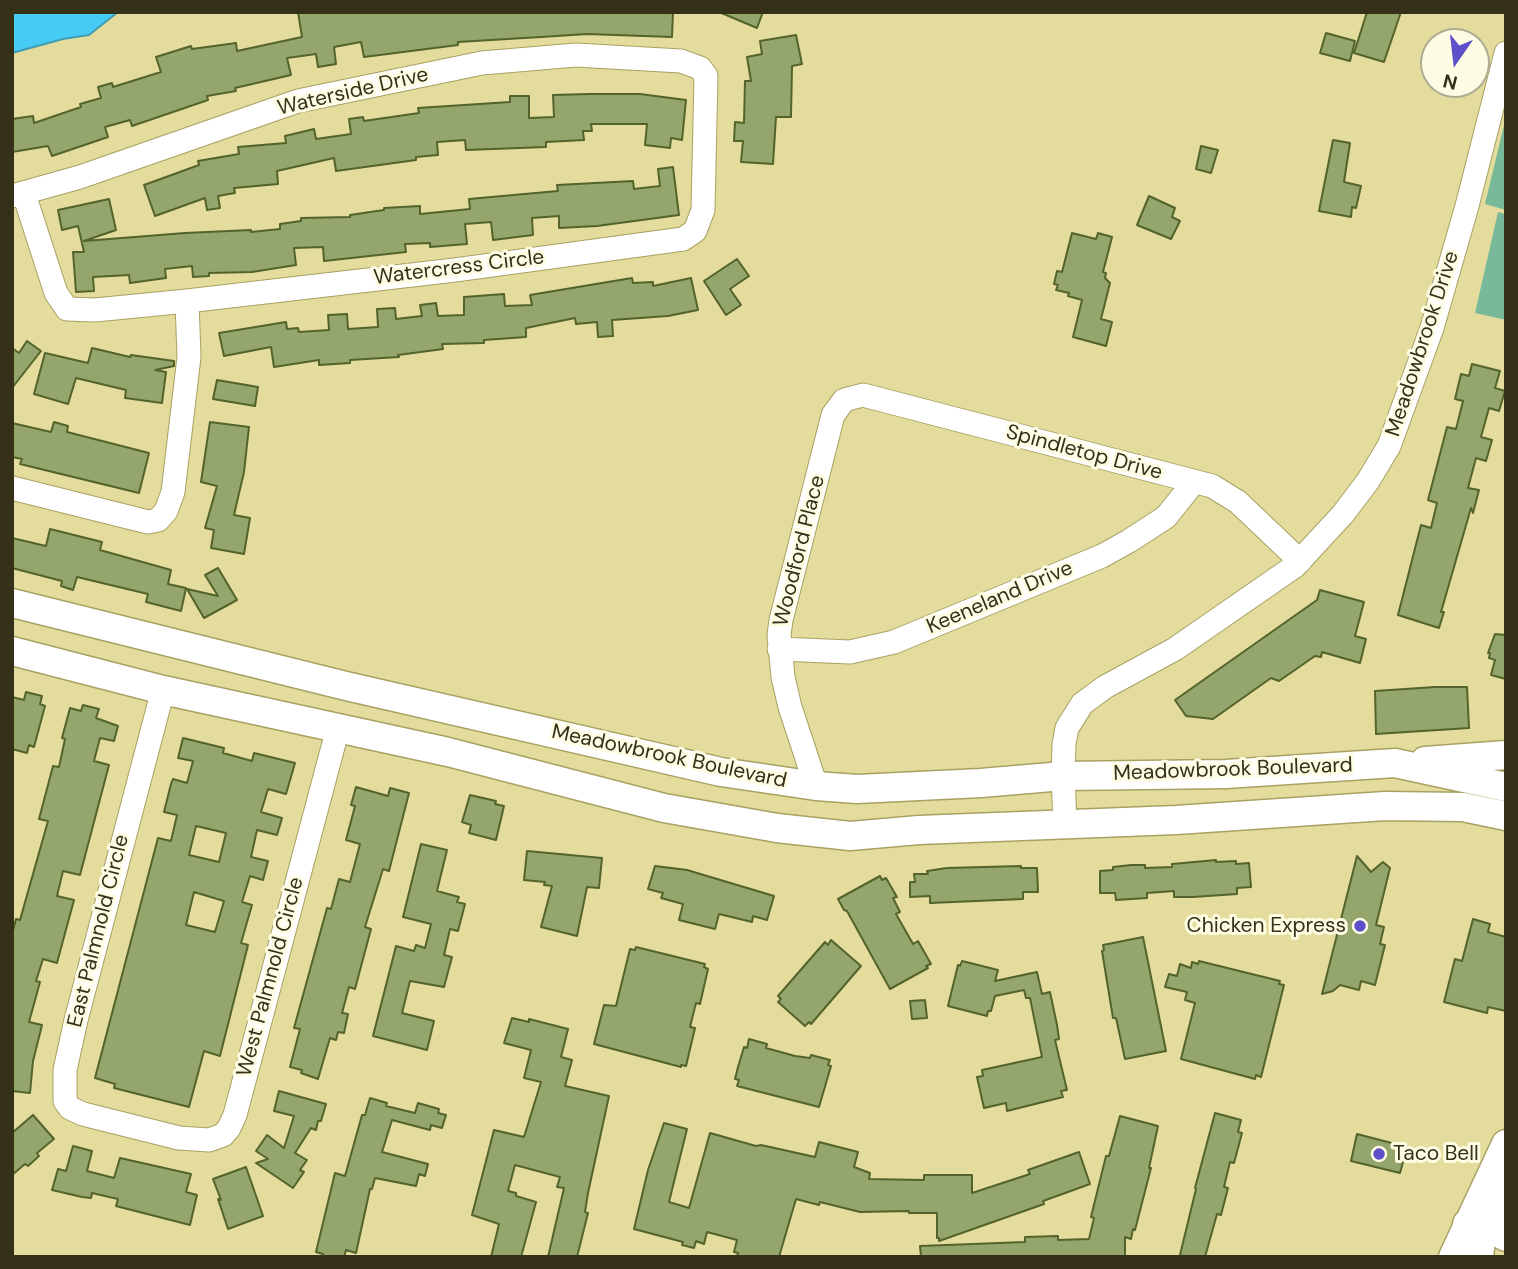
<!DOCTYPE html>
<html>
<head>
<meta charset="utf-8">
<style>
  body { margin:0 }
  #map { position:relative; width:1518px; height:1269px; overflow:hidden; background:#e3dc9c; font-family:"DM Sans",sans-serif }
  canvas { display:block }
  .frame { position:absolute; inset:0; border:14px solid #343118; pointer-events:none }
  .north { position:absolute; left:1420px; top:28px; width:70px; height:70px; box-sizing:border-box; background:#fefce3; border:2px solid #adab92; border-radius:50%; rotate:194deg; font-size:19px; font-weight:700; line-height:28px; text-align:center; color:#343118 }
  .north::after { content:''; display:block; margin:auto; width:24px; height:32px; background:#5d50c8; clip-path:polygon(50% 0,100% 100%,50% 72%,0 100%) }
</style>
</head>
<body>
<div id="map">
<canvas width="1518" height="1269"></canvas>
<div class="frame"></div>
<div class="north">N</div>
</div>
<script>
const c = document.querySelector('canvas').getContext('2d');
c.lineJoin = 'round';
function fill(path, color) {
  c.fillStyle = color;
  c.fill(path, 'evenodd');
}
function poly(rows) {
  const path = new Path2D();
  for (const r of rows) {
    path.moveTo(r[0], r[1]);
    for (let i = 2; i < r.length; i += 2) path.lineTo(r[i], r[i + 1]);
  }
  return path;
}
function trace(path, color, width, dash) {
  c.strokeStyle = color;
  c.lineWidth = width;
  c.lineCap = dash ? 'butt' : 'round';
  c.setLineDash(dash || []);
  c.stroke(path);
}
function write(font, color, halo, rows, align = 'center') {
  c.font = font + ' "DM Sans",sans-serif';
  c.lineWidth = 6;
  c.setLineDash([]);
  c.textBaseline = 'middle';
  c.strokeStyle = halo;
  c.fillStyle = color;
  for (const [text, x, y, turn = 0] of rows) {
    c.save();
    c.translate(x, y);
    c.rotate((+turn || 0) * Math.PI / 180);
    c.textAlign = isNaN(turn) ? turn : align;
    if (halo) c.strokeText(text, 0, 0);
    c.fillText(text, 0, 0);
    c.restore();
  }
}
fill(poly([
  [1506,117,1506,210,1485,204],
  [1498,212,1506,214,1506,320,1475,313]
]), '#77b999');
const water = poly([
  [12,12,118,12,89,35,63,39,12,53,12,12]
]);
fill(water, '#45cbf4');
trace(water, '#409db2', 2);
const building = poly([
  [298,12,673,12,672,37,587,34,541,37,458,42,458,45,364,57,361,42,334,47,336,64,318,67,316,54,287,58,291,75,235,88,236,91,207,96,208,100,132,126,130,120,105,127,108,137,52,156,48,146,12,152,12,119,33,116,34,123,81,107,80,104,101,98,98,87,112,83,113,87,161,72,156,57,191,46,192,49,236,43,237,51,302,37,298,12],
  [719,12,763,12,757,28,719,12],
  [1367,12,1401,12,1384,62,1354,53,1367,12],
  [1326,33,1355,41,1350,61,1320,53,1326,33],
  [796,35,802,64,792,66,791,117,776,117,773,164,741,162,743,141,734,141,735,122,744,123,745,81,751,81,747,57,762,54,760,41,796,35],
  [590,94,640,94,686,100,682,140,671,138,670,148,645,145,647,124,591,124,592,131,583,131,584,140,546,142,546,147,466,150,465,140,437,142,438,155,416,157,416,160,336,171,334,158,277,171,278,184,234,188,235,193,218,196,220,208,207,210,205,198,155,216,144,185,199,165,198,161,239,154,238,147,286,143,285,136,314,129,316,139,351,134,349,119,363,117,364,121,419,113,418,108,510,102,510,96,529,96,529,118,554,117,553,95,590,94],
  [1333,140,1350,143,1344,182,1361,186,1356,208,1352,207,1351,217,1319,211,1333,140],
  [1201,146,1218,150,1211,173,1196,169,1201,146],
  [673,167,679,215,597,226,559,228,559,216,532,218,533,235,493,240,491,222,465,224,467,244,430,247,430,243,405,244,406,252,324,261,323,247,294,248,296,265,252,272,209,273,209,276,193,277,192,266,165,269,166,278,130,283,129,275,93,277,94,291,76,292,73,252,84,252,78,226,62,230,58,210,109,199,116,230,84,241,185,233,251,230,251,232,280,229,280,224,301,221,301,218,350,217,350,215,384,210,384,208,420,206,420,214,470,209,469,199,558,191,557,185,633,181,634,189,660,186,658,169,673,167],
  [1149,196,1175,208,1172,217,1180,221,1171,239,1137,225,1149,196],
  [1072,233,1096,239,1098,233,1112,237,1103,272,1106,273,1105,278,1110,283,1101,319,1112,322,1106,346,1073,337,1082,300,1068,296,1069,293,1056,290,1058,285,1054,284,1057,271,1062,272,1072,233],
  [737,259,749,276,730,289,741,305,726,315,704,281,737,259],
  [632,278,633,283,653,282,653,286,691,278,698,310,668,316,612,320,613,336,598,337,597,322,576,324,575,318,526,328,526,337,484,340,484,343,442,344,443,349,398,355,399,357,350,360,350,363,319,365,319,360,274,367,271,347,224,356,219,333,286,322,287,329,298,328,299,332,329,330,328,315,347,314,348,329,378,327,377,309,395,308,396,319,422,316,420,305,436,303,438,316,464,315,464,297,504,294,505,306,532,305,530,295,632,278],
  [27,341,41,351,12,388,12,348,19,353,27,341],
  [92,348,130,357,131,355,174,361,174,366,155,370,166,372,162,403,125,398,126,390,76,378,68,404,34,394,45,353,88,363,92,348],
  [1472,364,1500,371,1495,388,1505,391,1499,411,1489,408,1481,437,1492,440,1486,461,1476,458,1468,488,1479,490,1473,513,1471,508,1441,612,1444,612,1439,628,1398,615,1421,525,1431,528,1437,503,1428,500,1447,427,1456,429,1463,401,1455,399,1461,374,1469,376,1472,364],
  [217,380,258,387,255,406,213,399,217,380],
  [54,422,68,426,67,432,149,453,139,493,20,464,22,459,12,457,12,423,51,432,54,422],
  [210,422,249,427,244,472,234,515,250,518,244,554,211,548,214,530,205,528,217,486,201,482,210,422],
  [50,529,102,542,100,550,171,570,168,584,186,588,181,611,146,602,148,594,77,577,73,590,61,586,62,581,12,568,12,538,46,546,50,529],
  [218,568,237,600,204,618,187,589,218,596,205,575,218,568],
  [1320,590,1364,602,1355,636,1366,639,1360,663,1322,652,1321,657,1315,656,1279,681,1271,678,1213,719,1186,716,1175,700,1317,600,1320,590],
  [1495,634,1506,635,1506,679,1491,675,1495,660,1489,658,1490,653,1488,653,1495,634],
  [1435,687,1467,687,1469,728,1376,734,1375,691,1435,687],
  [26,692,42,696,40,704,45,706,34,747,29,745,27,753,12,749,12,697,24,700,26,692],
  [83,705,99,709,96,718,118,726,114,741,100,738,94,761,109,765,80,875,63,871,57,896,74,900,57,963,43,959,36,981,40,982,29,1022,42,1025,33,1061,30,1093,12,1091,12,934,16,919,20,920,48,821,39,819,53,766,59,767,65,739,62,738,70,708,81,711,83,705],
  [183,738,224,748,223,753,252,761,254,753,295,763,286,794,268,789,261,812,282,818,277,835,257,830,251,857,268,861,263,880,250,876,242,902,252,905,241,943,248,945,220,1056,204,1051,189,1107,114,1088,115,1084,95,1078,158,838,171,841,177,815,164,812,171,784,173,779,187,783,193,761,178,758,183,738],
  [196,826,226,833,219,862,189,855,196,826],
  [194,892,224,901,215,932,186,925,194,892],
  [356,787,388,796,390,788,409,793,389,871,383,869,365,927,371,929,355,989,349,987,342,1013,348,1014,344,1033,338,1032,336,1040,330,1038,318,1079,301,1073,302,1070,290,1067,300,1029,294,1028,327,908,331,909,339,879,350,882,360,844,346,840,355,806,351,805,356,787],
  [470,795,496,801,495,804,504,806,496,840,469,833,471,825,462,822,470,795],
  [421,844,447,850,437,891,459,897,457,902,465,904,458,931,450,929,444,955,452,957,444,987,410,981,402,1013,434,1021,427,1050,373,1036,396,946,414,951,416,945,425,948,431,924,403,917,421,844],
  [527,851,602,858,599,888,587,887,577,936,541,927,552,886,544,885,545,882,524,880,527,851],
  [1357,856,1371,872,1383,862,1390,868,1376,925,1384,927,1380,944,1385,945,1375,985,1361,981,1359,990,1340,985,1333,991,1322,994,1357,856],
  [1216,860,1216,862,1236,861,1236,864,1249,863,1251,887,1237,888,1237,894,1193,897,1174,897,1174,891,1147,893,1147,898,1116,900,1115,893,1100,893,1100,871,1113,870,1113,867,1131,865,1145,865,1145,868,1172,867,1172,864,1216,860],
  [655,866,687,870,774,896,767,920,753,916,752,922,719,914,715,929,679,920,683,904,661,898,663,893,648,889,655,866],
  [1021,866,1021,868,1037,868,1038,892,1023,892,1023,899,930,903,930,896,910,897,910,882,915,882,914,874,928,874,927,871,947,868,1021,866],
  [880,876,882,880,886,878,897,897,893,898,900,912,896,914,913,944,918,941,931,964,926,966,928,968,890,989,847,911,844,910,838,899,880,876],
  [1473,919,1490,924,1488,932,1506,937,1506,1011,1488,1007,1487,1013,1444,1002,1455,959,1462,961,1473,919],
  [1143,937,1166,1051,1125,1059,1116,1018,1113,1018,1102,951,1104,950,1103,945,1143,937],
  [831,940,861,966,811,1024,809,1022,805,1026,778,1002,781,999,778,996,825,942,828,945,831,940],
  [636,947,705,964,704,967,708,969,700,1004,696,1003,690,1027,695,1028,686,1066,681,1065,681,1067,594,1044,604,1005,616,1006,630,949,635,950,636,947],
  [962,961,998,970,995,981,1037,972,1042,994,1050,992,1057,1025,1059,1039,1055,1040,1067,1090,1061,1091,1063,1097,1007,1111,1006,1103,984,1108,977,1077,983,1076,982,1070,1042,1057,1030,998,1026,998,1024,990,995,996,991,1011,988,1011,987,1016,948,1006,958,965,960,966,962,961],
  [1199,961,1280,981,1279,984,1284,985,1261,1077,1256,1075,1255,1079,1181,1059,1195,1003,1185,1000,1187,992,1165,987,1169,974,1177,976,1180,964,1191,968,1192,962,1198,964,1199,961],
  [925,1000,927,1018,912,1019,910,1001,925,1000],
  [512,1018,529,1022,529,1019,568,1029,561,1057,572,1060,565,1086,609,1096,588,1193,585,1212,588,1213,577,1257,548,1257,564,1188,557,1187,560,1177,515,1165,508,1191,516,1193,516,1196,536,1202,521,1257,491,1257,499,1224,472,1215,494,1130,524,1137,541,1082,524,1078,531,1050,504,1043,512,1018],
  [749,1039,767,1044,766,1048,795,1056,810,1058,811,1055,830,1060,828,1065,831,1066,819,1107,737,1086,739,1080,735,1079,738,1067,744,1047,747,1048,749,1039],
  [279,1091,326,1104,321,1121,318,1121,316,1130,311,1128,295,1153,307,1160,300,1170,304,1172,293,1188,256,1163,268,1159,256,1151,267,1135,284,1148,294,1116,274,1111,279,1091],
  [370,1098,387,1103,386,1106,415,1113,418,1103,439,1109,438,1113,446,1115,442,1128,431,1125,430,1130,392,1120,382,1152,428,1164,425,1176,419,1174,416,1186,375,1178,372,1189,370,1189,356,1253,346,1250,344,1257,323,1257,323,1254,316,1252,335,1173,345,1176,362,1115,365,1115,370,1098],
  [1215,1113,1241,1120,1238,1132,1242,1133,1234,1163,1230,1162,1224,1187,1228,1188,1221,1215,1217,1214,1205,1257,1187,1257,1180,1255,1196,1189,1195,1188,1215,1113],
  [33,1115,54,1139,37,1153,39,1156,28,1166,25,1164,12,1175,12,1133,33,1115],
  [1120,1116,1158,1126,1149,1168,1151,1168,1135,1230,1133,1229,1131,1239,1125,1237,1125,1257,921,1257,920,1246,1025,1242,1025,1237,1058,1236,1058,1240,1089,1239,1094,1218,1091,1217,1106,1156,1109,1156,1120,1116],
  [664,1123,687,1129,669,1202,689,1208,710,1133,756,1146,761,1145,815,1157,819,1142,858,1152,854,1167,870,1173,869,1179,924,1180,924,1175,972,1175,972,1193,1030,1174,1028,1170,1079,1152,1090,1184,1043,1201,1044,1204,939,1241,939,1238,937,1238,937,1213,909,1213,909,1211,860,1212,820,1202,819,1205,796,1199,779,1257,737,1257,738,1253,734,1252,737,1240,707,1232,704,1244,696,1241,694,1248,682,1245,683,1242,634,1229,648,1170,664,1123],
  [1357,1134,1407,1147,1400,1173,1351,1161,1357,1134],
  [73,1146,92,1151,87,1171,114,1178,120,1158,191,1174,186,1192,197,1195,190,1225,116,1206,118,1199,92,1193,91,1198,82,1197,52,1190,58,1169,66,1171,73,1146],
  [246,1167,263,1216,228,1229,218,1199,221,1200,213,1179,246,1167]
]);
fill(building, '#94a66c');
trace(building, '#53632b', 2);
const minor = poly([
  [12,196,80,177,298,101,482,63,576,55,681,61,700,68,706,76,703,210,695,231,683,239,455,270,187,301,95,310,67,309,56,293,24,194],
  [12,488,148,522,158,520,166,511,173,492,189,357,187,301],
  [779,649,850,652,894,642,1102,556,1129,541,1166,517,1194,482],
  [163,690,76,1020,65,1070,65,1101,70,1108,83,1114,179,1138,209,1140,223,1135,229,1128,235,1115,338,728],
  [816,786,790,707,783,677,779,635,781,620,833,415,844,400,863,395,1212,486,1238,502,1300,561],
  [1065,823,1063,776,1064,744,1067,728,1082,704,1105,687,1175,649,1295,566,1343,514,1368,481,1389,446,1432,328,1467,206,1506,53]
]);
const major = poly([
  [12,603,346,686,721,772,816,786,857,789,981,783,1063,776,1226,774,1395,763,1506,787],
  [12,651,163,690,448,752,664,808,777,828,850,836,919,830,1176,820,1385,806,1463,807,1506,816],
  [1425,761,1506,755],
  [1501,1173,1494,1224,1497,1232,1506,1237],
  [1467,1224,1474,1228,1481,1239,1479,1257],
  [1453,1257,1506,1144]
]);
trace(minor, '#a8a163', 25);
trace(major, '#a8a163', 31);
trace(minor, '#fff', 23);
trace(major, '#fff', 28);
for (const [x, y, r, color] of [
  [1360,926,7,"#5d50c8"],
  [1379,1154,7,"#5d50c8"]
]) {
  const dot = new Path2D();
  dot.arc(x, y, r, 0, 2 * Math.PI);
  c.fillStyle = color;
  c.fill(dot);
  trace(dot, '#fefce3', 2.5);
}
write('21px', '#343118', '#fefce3', [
  ["Waterside Drive",353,92,-13],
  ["Watercress Circle",459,268,-7],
  ["Meadowbrook Drive",1423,344,-72],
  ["Spindletop Drive",1084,453,15],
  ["Woodford Place",800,551,-76],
  ["Keeneland Drive",1000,598,-23],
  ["Meadowbrook Boulevard",669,757,12],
  ["Meadowbrook Boulevard",1233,770,-2],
  ["East Palmnold Circle",99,931,-76],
  ["West Palmnold Circle",271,977,-75]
]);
write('21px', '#343118', '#fefce3', [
  ["Chicken Express",1346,926],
  ["Taco Bell",1393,1154,"left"]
], 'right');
</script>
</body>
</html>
